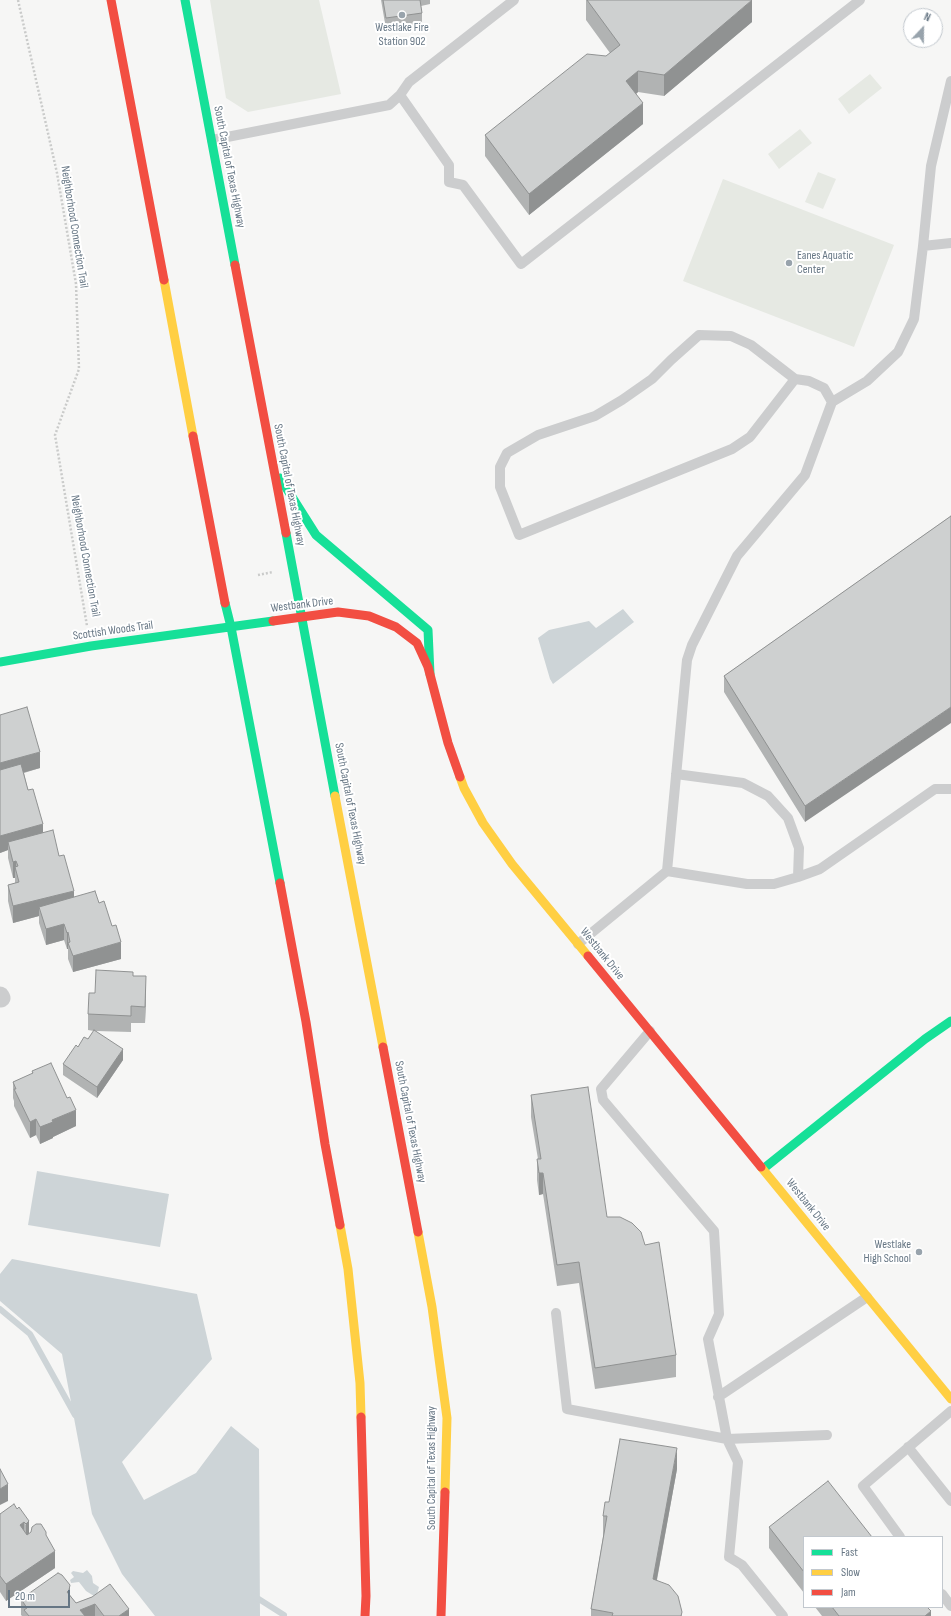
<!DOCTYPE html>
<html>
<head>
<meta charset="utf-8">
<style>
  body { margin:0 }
  #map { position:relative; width:951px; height:1616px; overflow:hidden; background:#f6f6f5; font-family:"Sofia Sans Condensed",sans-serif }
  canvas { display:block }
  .legend { position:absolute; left:803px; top:1536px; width:140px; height:72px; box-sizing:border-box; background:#fff; border:1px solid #c2c8ce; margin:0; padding:5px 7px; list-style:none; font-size:12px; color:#667684 }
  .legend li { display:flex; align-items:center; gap:8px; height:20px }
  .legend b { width:20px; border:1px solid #c2c8ce }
  .north { position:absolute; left:903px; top:8px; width:40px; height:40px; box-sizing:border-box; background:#fff; border:1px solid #c2c8ce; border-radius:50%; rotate:22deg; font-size:11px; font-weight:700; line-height:16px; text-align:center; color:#667684 }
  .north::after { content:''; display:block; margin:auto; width:14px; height:18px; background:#98a3ac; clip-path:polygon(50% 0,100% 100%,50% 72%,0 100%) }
  .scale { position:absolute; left:8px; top:1590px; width:62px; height:18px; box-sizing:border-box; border:2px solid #667684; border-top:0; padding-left:5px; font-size:12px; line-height:14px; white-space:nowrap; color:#667684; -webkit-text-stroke:3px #fff; paint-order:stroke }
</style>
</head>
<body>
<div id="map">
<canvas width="951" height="1616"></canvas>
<ul class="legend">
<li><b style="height:5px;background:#16e098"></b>Fast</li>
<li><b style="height:5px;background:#ffcf43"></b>Slow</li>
<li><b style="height:5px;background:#f24e42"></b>Jam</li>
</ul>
<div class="north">N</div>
<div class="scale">20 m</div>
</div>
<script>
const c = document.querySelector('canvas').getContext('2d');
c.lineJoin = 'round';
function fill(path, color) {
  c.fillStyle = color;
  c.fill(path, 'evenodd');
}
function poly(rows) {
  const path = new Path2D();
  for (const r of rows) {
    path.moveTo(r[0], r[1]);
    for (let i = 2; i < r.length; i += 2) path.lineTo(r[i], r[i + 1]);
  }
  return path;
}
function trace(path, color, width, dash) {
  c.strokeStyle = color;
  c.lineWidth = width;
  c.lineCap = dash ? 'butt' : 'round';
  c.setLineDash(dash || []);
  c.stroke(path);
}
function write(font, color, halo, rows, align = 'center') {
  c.font = font + ' "Sofia Sans Condensed",sans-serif';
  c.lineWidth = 4;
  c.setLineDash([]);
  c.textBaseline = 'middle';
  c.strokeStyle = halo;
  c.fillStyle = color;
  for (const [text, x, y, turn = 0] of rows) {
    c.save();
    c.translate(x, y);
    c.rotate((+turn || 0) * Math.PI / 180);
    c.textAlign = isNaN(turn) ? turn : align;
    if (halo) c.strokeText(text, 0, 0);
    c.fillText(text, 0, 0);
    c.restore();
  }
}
fill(poly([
  [210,0,319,0,341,94,248,112,226,98],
  [870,74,882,88,849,114,838,99],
  [800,129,812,143,779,169,768,154],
  [818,172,836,179,823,209,805,202],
  [723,179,894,245,854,347,683,281]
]), '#e6e9e3');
fill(poly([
  [623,609,634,622,553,684,550,679,538,638,549,630,589,621,596,628],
  [37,1171,169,1194,160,1247,28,1225],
  [12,1259,197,1294,212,1359,122,1462,144,1500,196,1473,231,1426,259,1449,260,1616,155,1616,122,1574,92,1514,62,1354,0,1301,0,1274],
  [87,1570,92,1576,93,1583,99,1587,97,1594,94,1596,86,1591,79,1582,71,1583,70,1580,74,1577,71,1573,73,1571,83,1573]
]), '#cdd4d7');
trace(poly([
  [0,1309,30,1334,75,1415],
  [254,1596,284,1615]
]), '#cdd4d7', 6);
trace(poly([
  [18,0,57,173,76,284,79,369,55,435,87,626],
  [258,575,273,572]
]), '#cacbca', 2.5, [2, 2]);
trace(poly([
  [400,95,449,165,449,182,463,185,521,264,860,0],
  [212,140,389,105,400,95,409,82,514,0],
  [923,246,931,166,951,81],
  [832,402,867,381,898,352,914,319,923,246,951,243],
  [676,774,743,783,768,796,788,818,799,848,798,877],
  [667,871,687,660,692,645,737,556,805,475,832,402,824,388,809,381,795,379,750,437,732,449,519,535,500,487,500,467,507,453,538,435,595,416,622,400,652,379,671,360,699,335,731,336,751,345,795,379],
  [578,944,667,871,747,884,774,884,798,877,820,869,935,789,951,789],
  [650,1031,601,1089,603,1100,714,1231,719,1314,708,1339,727,1439,738,1462,729,1557,742,1565,783,1616],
  [556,1313,567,1409,727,1439,827,1435],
  [718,1397,867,1297],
  [908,1447,951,1501],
  [900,1537,863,1486,951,1411],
  [942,1594,951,1606]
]), '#cccdce', 10);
trace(poly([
  [0,996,1,998]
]), '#cccdce', 19);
trace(poly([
  [185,0,235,265],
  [280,478,316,535,428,630,430,674],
  [286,533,335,796],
  [225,603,231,627,280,883],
  [0,662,91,646,273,621],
  [763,1169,925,1039,951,1021]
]), '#16e098', 9);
trace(poly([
  [164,280,193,436],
  [460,777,464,788,483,823,512,864,588,956],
  [335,796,383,1047],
  [761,1167,951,1399],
  [340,1225,348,1269,360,1383,361,1417],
  [418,1232,432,1307,447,1418,445,1492]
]), '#ffcf43', 9);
trace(poly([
  [111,0,164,280],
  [235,265,286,533],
  [193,436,225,603],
  [273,621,338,612,369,616,396,627,417,643,428,667,448,743,460,777],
  [280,883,306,1022,325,1144,340,1225],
  [588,956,761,1167],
  [383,1047,418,1232],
  [361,1417,366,1596,365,1616],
  [441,1616,445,1492]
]), '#f24e42', 9);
fill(poly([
  [381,0,430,0,430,4,421,6,422,13,422,24,386,29],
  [586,0,752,22,664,96,638,92,636,94,643,124,529,215,485,156,485,135,606,56,610,53,586,20],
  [951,516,805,822,724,692,724,676],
  [0,715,40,768,24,773,28,790,43,833,59,856,74,897,99,903,121,959,73,972,68,959,68,949,67,949,64,940,46,945,39,923,39,916,13,923,8,901,8,885,15,883,15,878,13,878,8,858,8,850,0,853],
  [133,976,146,992,145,1023,131,1023,131,1032,96,1031,123,1060,97,1098,63,1075,63,1064,78,1047,88,1039,94,1031,88,1030,88,1014,95,993],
  [32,1071,76,1126,53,1137,53,1138,40,1144,36,1135,30,1138,14,1106,14,1101,13,1098,13,1082,32,1074],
  [531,1095,607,1217,676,1355,676,1377,595,1389,579,1283,557,1286,543,1194,539,1195,537,1180,537,1159,538,1159,531,1117],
  [677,1469,657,1580,682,1616,591,1616,591,1609,603,1537,603,1516,609,1502],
  [19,1507,29,1533,46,1536,55,1568,6,1601,0,1592,0,1514,17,1509],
  [769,1527,804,1537,804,1593,769,1548],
  [70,1595,76,1603,92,1597,129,1616,22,1616,21,1615,21,1599],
  [815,1607,927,1607,931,1616,822,1616]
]), '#b1b3b3');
fill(poly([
  [752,0,752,22,664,96,664,75],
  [638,71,638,92,626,103,626,81],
  [643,103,643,124,529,215,529,194],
  [951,707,951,723,805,822,805,806],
  [40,752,40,768,0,779,0,763],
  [43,824,43,840,8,842,8,850,0,853,0,836],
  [16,861,16,872,15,867,15,878,13,878,13,862],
  [74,891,74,907,39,907,39,916,13,923,13,906],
  [64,924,64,940,46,945,46,929],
  [68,932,68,949,67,949,67,933],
  [121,942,121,959,73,972,73,956],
  [146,976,146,992,145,1023,145,1007],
  [123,1049,123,1060,97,1098,97,1087],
  [76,1110,76,1126,53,1137,53,1138,40,1144,40,1127,52,1120],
  [36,1119,36,1135,30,1138,30,1122],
  [539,1173,543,1173,543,1194,539,1195],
  [677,1448,677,1469,653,1600,653,1579],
  [8,1484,8,1501,0,1505,0,1489],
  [29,1521,29,1538,26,1540,26,1524],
  [24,1522,24,1538,20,1525],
  [55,1551,55,1568,6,1601,6,1584],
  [70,1585,70,1601,67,1592],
  [95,1604,95,1616,80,1616,80,1610],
  [129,1609,129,1616,119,1616],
  [931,1611,931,1616,925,1616]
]), '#909292');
const building = poly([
  [383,0,420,0,422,13,386,18,383,0],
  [587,0,752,0,664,75,638,71,626,81,643,103,529,194,485,135,587,54,606,56,620,45,587,0],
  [951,516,951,707,805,806,724,676,951,516],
  [27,707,40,752,0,763,0,715,27,707],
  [21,764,28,790,33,789,43,824,0,836,0,770,21,764],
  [53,830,59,856,64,855,74,891,13,906,8,885,19,882,15,867,18,866,16,861,13,862,8,842,53,830],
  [95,891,99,903,104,901,112,926,116,925,121,942,73,956,68,943,70,942,68,932,67,933,64,924,46,929,39,907,95,891],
  [96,970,133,972,133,976,146,976,145,1007,131,1006,131,1016,88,1014,89,993,95,993,96,970],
  [94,1030,123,1049,97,1087,63,1064,76,1045,78,1047,84,1037,88,1039,94,1030],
  [51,1063,67,1098,70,1097,76,1110,52,1120,53,1122,40,1127,36,1119,30,1122,14,1089,16,1089,13,1082,33,1073,32,1071,51,1063],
  [588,1087,607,1217,620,1217,632,1223,641,1232,645,1245,659,1242,676,1355,595,1368,579,1262,557,1265,543,1173,539,1173,537,1159,541,1159,531,1095,588,1087],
  [620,1439,677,1448,653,1579,669,1585,678,1596,682,1612,681,1616,612,1616,613,1613,591,1609,607,1516,603,1516,605,1502,609,1502,620,1439],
  [0,1469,8,1484,0,1489,0,1469],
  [828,1481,872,1537,804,1537,804,1572,769,1527,828,1481],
  [14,1504,17,1509,19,1507,29,1521,26,1524,24,1522,20,1525,27,1535,31,1532,32,1527,36,1524,41,1524,46,1532,46,1535,55,1551,6,1584,0,1576,0,1514,14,1504],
  [58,1573,62,1575,70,1585,69,1590,67,1592,76,1603,92,1597,110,1584,129,1609,119,1616,104,1616,95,1604,80,1610,85,1616,29,1616,24,1610,27,1608,21,1599,58,1573],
  [832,1607,927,1607,931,1611,925,1616,839,1616,832,1607]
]);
fill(building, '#ced0d0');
trace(building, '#909292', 1);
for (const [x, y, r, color] of [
  [402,15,4,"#98a3ac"],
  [789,263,4,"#98a3ac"],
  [919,1252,4,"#98a3ac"]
]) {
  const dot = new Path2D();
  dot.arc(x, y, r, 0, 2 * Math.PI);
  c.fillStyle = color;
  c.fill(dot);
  trace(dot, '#fff', 1.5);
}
write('12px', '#667684', '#fff', [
  ["Westlake Fire",402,28],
  ["Station 902",402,42],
  ["Eanes Aquatic",797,256,"left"],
  ["Center",797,270,"left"],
  ["Westlake",911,1245,"right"],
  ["High School",911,1259,"right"]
]);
write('12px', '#667684', '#fff', [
  ["South Capital of Texas Highway",229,167,79],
  ["Neighborhood Connection Trail",74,227,81],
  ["South Capital of Texas Highway",289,485,79],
  ["Neighborhood Connection Trail",85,556,80],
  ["Westbank Drive",302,605,-7],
  ["Scottish Woods Trail",113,631,-8],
  ["South Capital of Texas Highway",350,804,79],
  ["Westbank Drive",602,954,51],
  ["South Capital of Texas Highway",410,1122,79],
  ["Westbank Drive",808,1205,51],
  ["South Capital of Texas Highway",432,1468,-90]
]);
</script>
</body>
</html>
